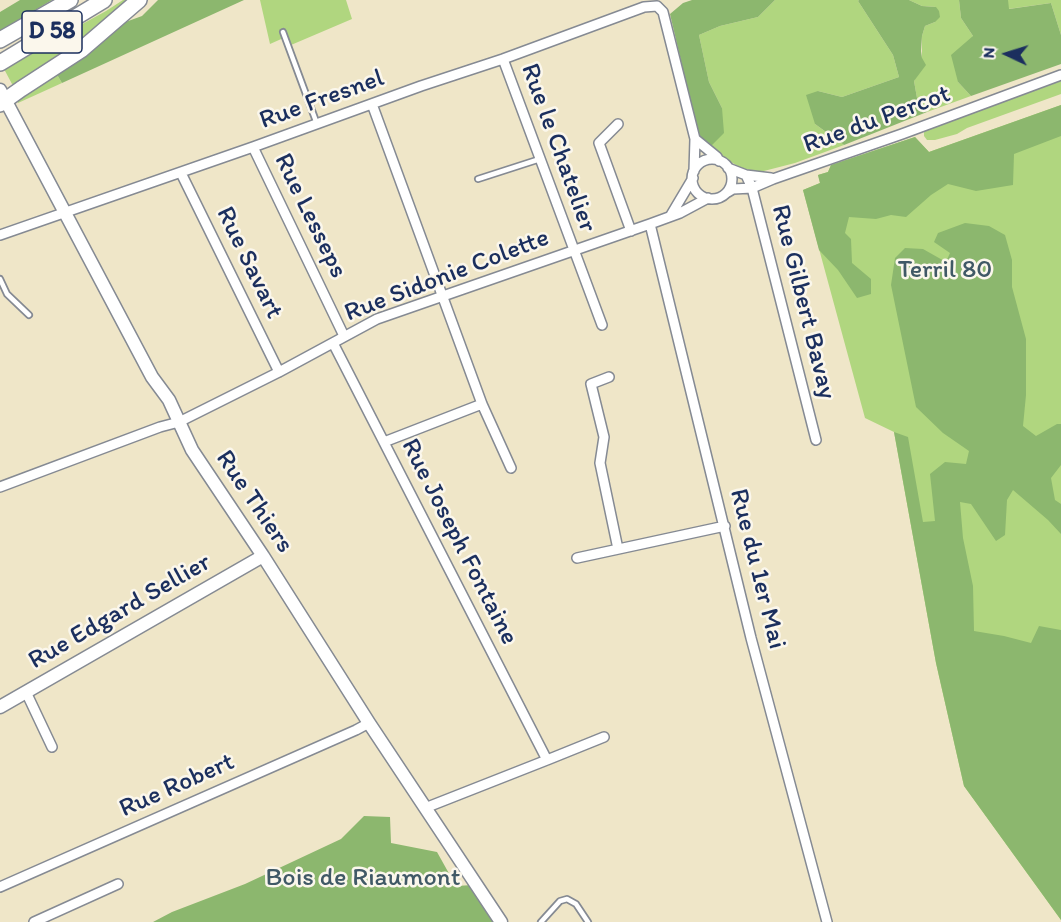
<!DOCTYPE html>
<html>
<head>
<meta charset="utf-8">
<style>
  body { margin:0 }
  #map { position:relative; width:1061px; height:922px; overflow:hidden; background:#efe6c8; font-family:Itim,sans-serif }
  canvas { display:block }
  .north { position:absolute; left:977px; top:24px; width:60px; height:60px; -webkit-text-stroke:4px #fbf7ec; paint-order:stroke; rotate:274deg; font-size:16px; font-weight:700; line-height:24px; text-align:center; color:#1b2f5e }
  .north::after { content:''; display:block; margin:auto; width:21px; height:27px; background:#1b2f5e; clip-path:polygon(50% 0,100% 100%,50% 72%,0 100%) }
</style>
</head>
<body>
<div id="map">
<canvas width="1061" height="922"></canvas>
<div class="north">N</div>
</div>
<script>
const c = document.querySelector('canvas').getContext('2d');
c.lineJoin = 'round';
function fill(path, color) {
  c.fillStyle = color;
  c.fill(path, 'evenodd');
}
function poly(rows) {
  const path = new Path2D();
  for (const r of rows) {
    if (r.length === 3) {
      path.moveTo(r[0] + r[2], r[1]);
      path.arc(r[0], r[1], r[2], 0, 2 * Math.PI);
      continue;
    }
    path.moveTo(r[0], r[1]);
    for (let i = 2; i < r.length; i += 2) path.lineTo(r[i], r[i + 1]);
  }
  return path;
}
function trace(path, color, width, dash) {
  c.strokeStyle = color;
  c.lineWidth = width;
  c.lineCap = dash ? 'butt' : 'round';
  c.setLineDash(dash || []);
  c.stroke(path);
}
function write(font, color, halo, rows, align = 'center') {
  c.font = font + ' Itim,sans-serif';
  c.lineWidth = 5;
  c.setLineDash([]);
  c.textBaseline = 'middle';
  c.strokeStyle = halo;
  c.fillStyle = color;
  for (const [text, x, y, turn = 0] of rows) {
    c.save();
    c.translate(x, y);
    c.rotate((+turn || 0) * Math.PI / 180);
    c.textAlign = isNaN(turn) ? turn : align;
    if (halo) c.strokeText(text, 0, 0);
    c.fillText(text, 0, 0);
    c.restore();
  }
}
fill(poly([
  [123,0,129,0,74,48,15,84,12,84,4,69,48,43,106,11],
  [260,0,346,0,352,19,291,45,288,36,270,44],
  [775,0,859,0,858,1,893,55,899,77,842,97,818,91,815,124,844,145,795,163,760,172,741,168,721,156,710,147,722,108,709,82,699,35,720,26,758,17],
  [909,0,959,0,961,18,973,36,958,82,971,96,927,112,917,98,914,81,922,58,922,36,925,26,935,22,936,7,922,6],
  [1008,0,1061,0,1061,35,1051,3,1008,9],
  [56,73,62,83,18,103,18,100],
  [1061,81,1061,94,967,128,957,134,935,140,927,140,924,136,924,131],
  [1061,105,1061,920,964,786,936,663,894,432,865,418,803,190,820,183,818,175,828,172,831,165,915,137,929,152]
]), '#b0d67f');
fill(poly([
  [20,0,52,0,0,31,0,12],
  [158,0,244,0,62,83,56,73,120,24,142,16],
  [692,0,775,0,758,17,720,26,699,35,709,82,722,108,724,133,710,147,699,138,670,14,683,3],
  [859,0,909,0,922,6,936,7,939,11,940,17,935,22,925,26,922,36,921,51,922,58,926,65,914,81,917,98,927,112,844,145,815,124,806,95,818,91,842,97,899,77,893,55,858,1],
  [959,0,1008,0,1009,9,1051,3,1061,35,1061,64,971,96,958,82,951,55,973,36,961,18],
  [1061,105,1061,136,1014,154,1013,185,976,191,948,184,931,195,906,217,891,215,876,219,849,217,845,233,851,239,852,263,871,279,871,294,857,298,838,270,819,250,803,190,820,183,818,175,828,172,831,165,915,137,929,152],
  [965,223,989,226,1005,235,1012,260,1012,287,1026,339,1026,395,1023,426,1036,436,1057,424,1061,424,1061,465,1051,478,1055,500,1061,504,1061,534,1048,520,1013,490,1007,500,1005,535,996,541,971,504,960,502,963,538,973,586,974,631,1004,636,1031,643,1039,626,1061,630,1061,920,964,786,936,663,894,432,908,437,923,522,935,521,930,474,945,462,966,464,969,451,943,433,916,407,891,285,895,258,905,248,923,249,946,262,950,253,934,242,938,233],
  [364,816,390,817,391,843,437,852,456,886,473,885,494,922,153,922,172,912,245,884,341,839]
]), '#8cb76e');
const service = poly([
  [283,32,317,124],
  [478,179,540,159],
  [0,279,7,294,29,315],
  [541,922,560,901,567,899,576,904,588,922]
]);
const minor = poly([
  [503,59,602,325],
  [372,104,482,404,511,468],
  [618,124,599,143,631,231],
  [695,139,717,157,719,161],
  [253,147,344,336],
  [712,179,20],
  [728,168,746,175,771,178],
  [181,173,279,372],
  [746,175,752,188,816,440],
  [728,192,733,189,752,188,773,179,902,134,1061,75],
  [671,215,693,178],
  [650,224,751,638,827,922],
  [0,235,253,147,421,86,503,59,644,7,657,6,663,12,695,139,694,171],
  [333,343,547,760,425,808],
  [609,377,591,384,604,437,600,463,618,549],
  [384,442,482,404],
  [0,487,160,427,179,422,279,372,377,319,650,224,680,213,708,198],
  [577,558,725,526],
  [26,692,52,747],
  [547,760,604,737],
  [0,887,356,730,369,723],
  [34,922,118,884]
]);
const tertiary = poly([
  [0,90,152,377,169,400,192,450,263,556,369,723,501,922],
  [0,707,263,556]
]);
const trunk = poly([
  [0,40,70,0],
  [0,63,104,0],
  [0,104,21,89,81,50,139,0]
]);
trace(service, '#858a93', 8);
trace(minor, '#858a93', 12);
trace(tertiary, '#858a93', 15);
trace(trunk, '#858a93', 18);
trace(service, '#fff', 4.5);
trace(minor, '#fff', 9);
trace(tertiary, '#fff', 12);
trace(trunk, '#fff', 15);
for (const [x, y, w] of [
  [52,32,60]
]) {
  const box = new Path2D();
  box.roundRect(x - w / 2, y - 21, w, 42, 4.5);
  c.fillStyle = '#fbf7ec';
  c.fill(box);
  trace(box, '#1b2f5e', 1.5);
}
write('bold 24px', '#1b2f5e', null, [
  ["D 58",52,32]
]);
write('26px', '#1b2f5e', '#fbf7ec', [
  ["Rue Fresnel",322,100,-20],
  ["Rue du Percot",877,120,-20],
  ["Rue le Chatelier",558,148,70],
  ["Rue Lesseps",310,216,64],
  ["Rue Savart",249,263,64],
  ["Rue Sidonie Colette",447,276,-21],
  ["Rue Gilbert Bavay",803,302,76],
  ["Rue Thiers",254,502,56],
  ["Rue Joseph Fontaine",459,542,63],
  ["Rue du 1er Mai",757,569,76],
  ["Rue Edgard Sellier",120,612,-30],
  ["Rue Robert",177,786,-24]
]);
write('26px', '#405966', '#fbf7ec', [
  ["Terril 80",945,270],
  ["Bois de Riaumont",363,878]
]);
</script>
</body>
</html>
